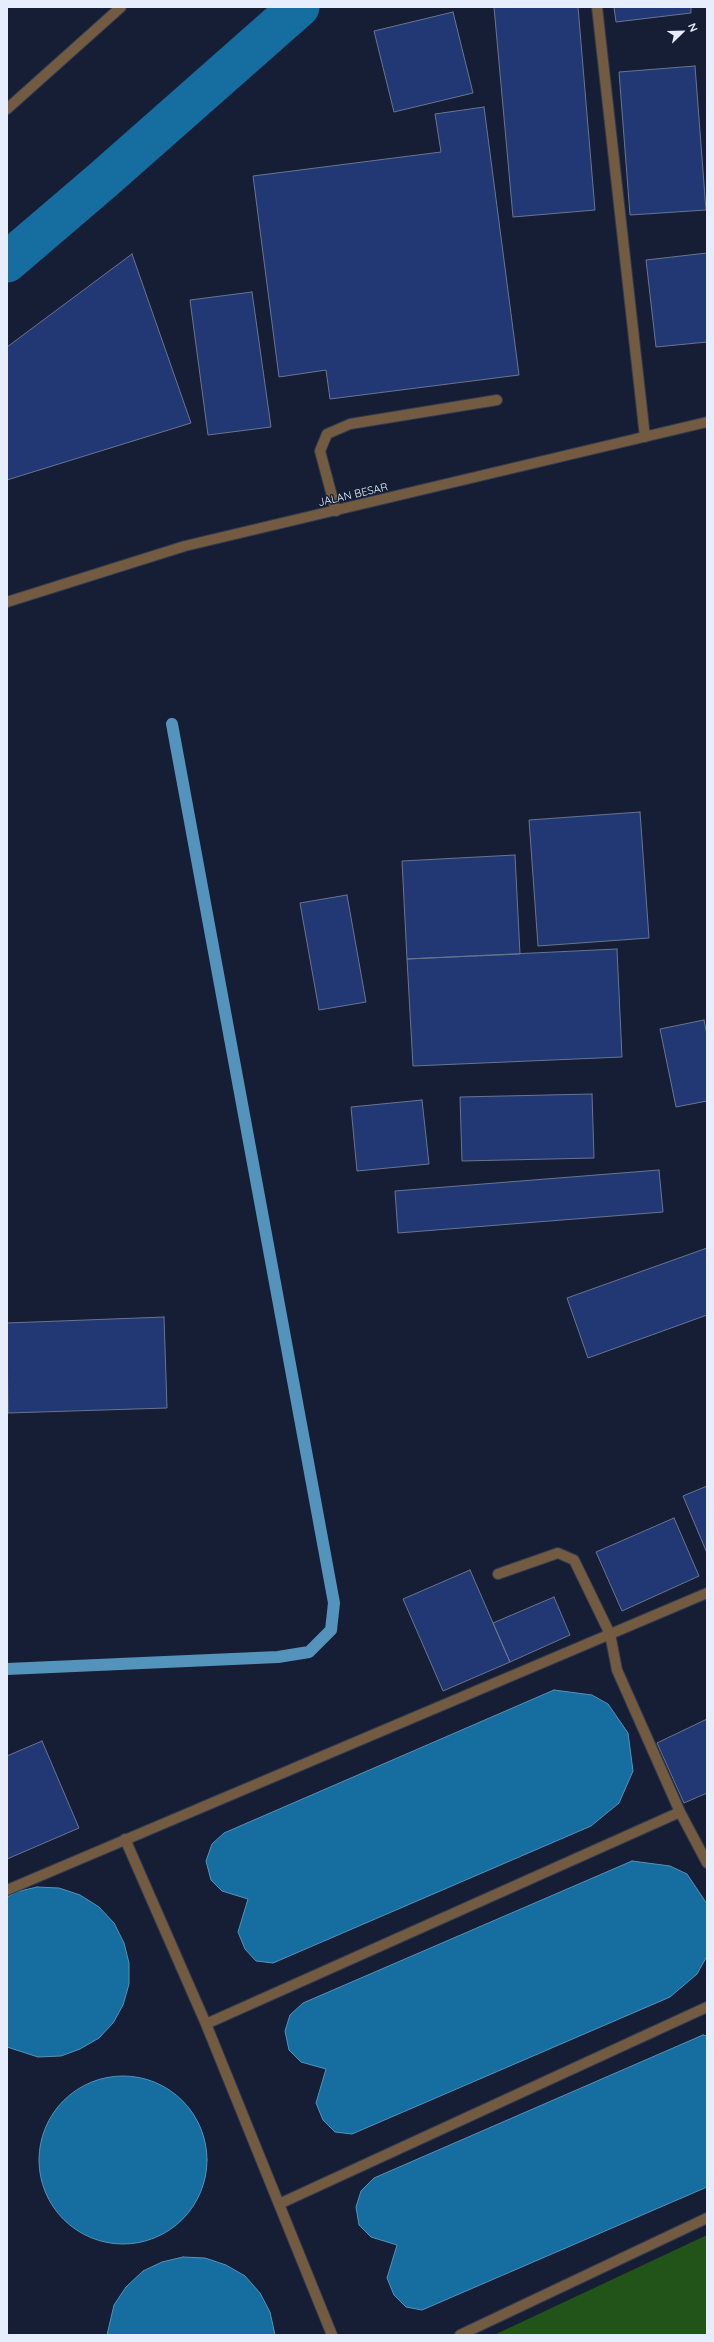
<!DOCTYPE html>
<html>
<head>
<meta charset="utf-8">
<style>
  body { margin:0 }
  #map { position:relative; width:714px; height:2342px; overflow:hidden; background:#151e34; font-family:Quicksand,sans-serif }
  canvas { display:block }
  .frame { position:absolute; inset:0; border:8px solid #e6edfc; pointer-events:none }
  .north { position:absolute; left:662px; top:12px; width:40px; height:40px; -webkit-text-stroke:3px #151e34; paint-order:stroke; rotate:67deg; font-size:11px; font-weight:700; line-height:16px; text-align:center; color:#e6edfc }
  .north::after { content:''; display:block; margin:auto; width:14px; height:18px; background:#e6edfc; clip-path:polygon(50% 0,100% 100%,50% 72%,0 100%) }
</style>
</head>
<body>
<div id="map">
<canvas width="714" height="2342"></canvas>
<div class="frame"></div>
<div class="north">N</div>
</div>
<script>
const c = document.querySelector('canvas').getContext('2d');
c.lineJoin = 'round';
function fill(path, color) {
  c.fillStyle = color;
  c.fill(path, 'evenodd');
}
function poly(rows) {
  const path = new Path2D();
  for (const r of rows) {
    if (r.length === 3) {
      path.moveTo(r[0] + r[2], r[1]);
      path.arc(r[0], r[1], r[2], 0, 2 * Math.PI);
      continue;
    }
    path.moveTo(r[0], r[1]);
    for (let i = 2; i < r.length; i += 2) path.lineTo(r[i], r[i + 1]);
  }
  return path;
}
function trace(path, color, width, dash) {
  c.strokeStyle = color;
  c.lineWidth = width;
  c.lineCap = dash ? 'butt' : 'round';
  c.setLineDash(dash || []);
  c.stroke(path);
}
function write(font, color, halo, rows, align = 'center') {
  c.font = font + ' Quicksand,sans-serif';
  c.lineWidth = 3;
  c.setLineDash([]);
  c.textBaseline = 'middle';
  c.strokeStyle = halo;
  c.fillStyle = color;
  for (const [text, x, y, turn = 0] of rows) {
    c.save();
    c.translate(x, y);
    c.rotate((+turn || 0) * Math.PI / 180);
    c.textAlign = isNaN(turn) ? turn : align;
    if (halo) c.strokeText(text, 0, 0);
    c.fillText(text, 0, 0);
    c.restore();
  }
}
fill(poly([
  [707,2235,707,2335,494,2335]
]), '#225319');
const water = poly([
  [554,1690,592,1695,608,1704,628,1733,633,1771,619,1803,591,1826,273,1963,256,1961,245,1949,238,1932,248,1899,222,1891,211,1880,206,1861,212,1844,224,1833,554,1690],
  [632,1861,670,1866,687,1874,707,1904,707,1956,697,1974,670,1997,352,2134,335,2132,323,2120,316,2103,326,2069,301,2062,289,2050,285,2031,290,2015,303,2003,632,1861],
  [37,1887,59,1888,80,1895,99,1907,114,1923,124,1943,129,1963,129,1984,123,2005,113,2023,99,2038,80,2049,61,2056,38,2057,7,2047,7,1897,16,1892,37,1887],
  [703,2035,707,2036,707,2187,422,2310,406,2307,394,2295,387,2278,397,2245,371,2237,359,2225,356,2207,361,2191,374,2178,703,2035],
  [123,2160,84],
  [183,2257,205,2258,226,2265,245,2276,260,2293,270,2312,275,2335,107,2335,114,2305,126,2287,143,2271,162,2262,183,2257]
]);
fill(water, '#166d9f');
trace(water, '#5493bb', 1);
trace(poly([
  [7,1669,278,1657,309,1652,331,1630,334,1603,172,724]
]), '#5493bb', 12);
trace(poly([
  [7,262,104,179,299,7]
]), '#166d9f', 41);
const building = poly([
  [494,7,578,7,595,210,513,217,494,7],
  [614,7,691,7,691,13,616,22,614,7],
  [453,12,473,93,394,112,374,31,453,12],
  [695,66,706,210,630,215,619,72,695,66],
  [484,107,519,375,330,399,326,370,279,377,253,176,441,152,435,114,484,107],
  [707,253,707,342,656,347,646,260,707,253],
  [132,254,191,423,7,480,7,347,132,254],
  [252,292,271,427,208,435,190,300,252,292],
  [640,812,649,938,538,946,529,820,640,812],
  [515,855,520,954,407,959,402,861,515,855],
  [347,895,366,1002,319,1010,300,903,347,895],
  [617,949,622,1057,413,1066,407,959,617,949],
  [704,1020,707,1035,707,1101,676,1107,660,1029,704,1020],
  [592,1094,594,1158,462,1161,460,1097,592,1094],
  [422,1100,429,1164,357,1171,351,1107,422,1100],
  [659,1170,663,1212,398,1233,395,1191,659,1170],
  [707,1248,707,1315,588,1358,567,1298,707,1248],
  [164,1317,167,1408,8,1413,7,1323,164,1317],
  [707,1486,707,1553,683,1496,707,1486],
  [674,1518,699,1576,622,1611,596,1552,674,1518],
  [470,1570,510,1662,443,1691,403,1599,470,1570],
  [554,1597,570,1635,510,1662,493,1623,554,1597],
  [707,1719,707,1793,684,1803,657,1743,707,1719],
  [42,1741,79,1828,7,1859,7,1756,42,1741]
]);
fill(building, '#213875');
trace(building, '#69758f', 1);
const service = poly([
  [336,511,320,451,327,434,350,424,497,400],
  [498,1574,558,1553,574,1560,610,1634,617,1670,680,1812,707,1863],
  [125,1839,206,2024,332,2335],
  [7,1890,707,1593],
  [206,2024,680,1812],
  [279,2204,707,2007],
  [460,2335,707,2218]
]);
const minor = poly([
  [597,7,645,437],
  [7,109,121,7]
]);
const tertiary = poly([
  [7,602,185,546,707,422]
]);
trace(service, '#323b50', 12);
trace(minor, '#323b50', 12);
trace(tertiary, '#323b50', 12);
trace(service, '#735b42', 10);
trace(minor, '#735b42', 10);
trace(tertiary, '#735b42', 10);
write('11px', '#e6edfc', '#151e34', [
  ["JALAN BESAR",353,495,-13]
]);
</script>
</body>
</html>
